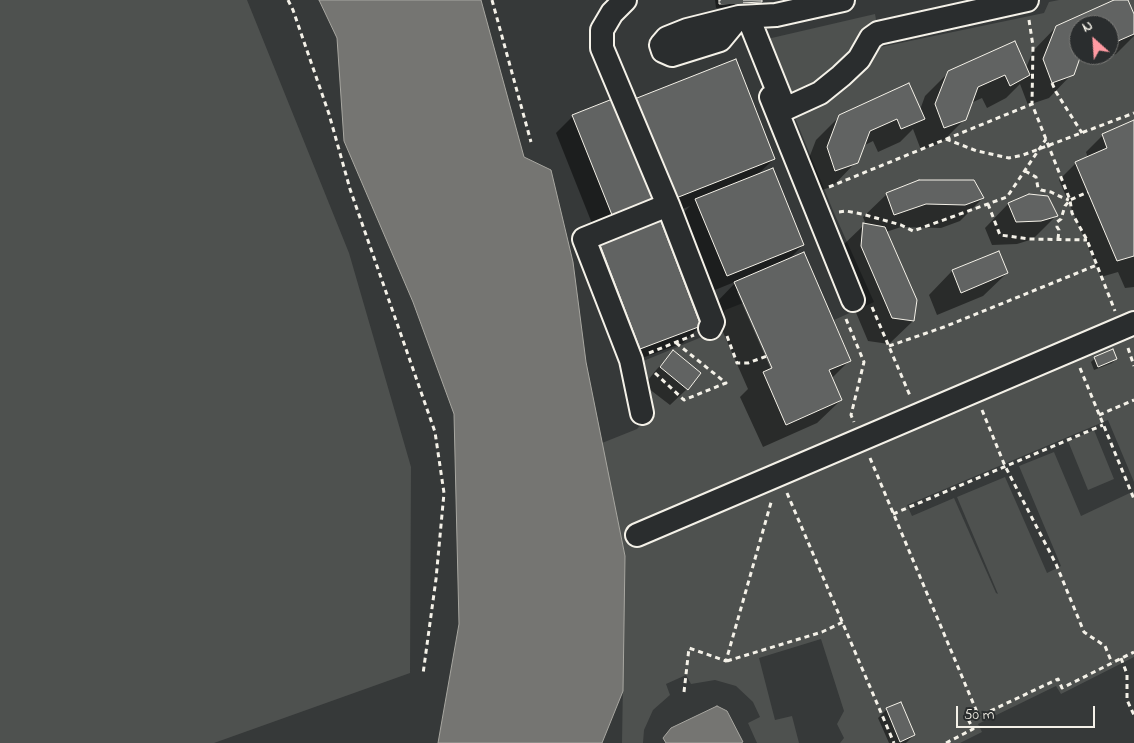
<!DOCTYPE html>
<html>
<head>
<meta charset="utf-8">
<style>
  body { margin:0 }
  #map { position:relative; width:1134px; height:743px; overflow:hidden; background:#363939; font-family:"Indie Flower",sans-serif }
  canvas { display:block }
  .north { position:absolute; left:1069px; top:15px; width:50px; height:50px; box-sizing:border-box; background:#2a2d2e; border:1px solid #7b7b78; border-radius:50%; rotate:334deg; font-size:14px; font-weight:700; line-height:20px; text-align:center; color:#f4f1e8 }
  .north::after { content:''; display:block; margin:auto; width:18px; height:22px; background:#ff9aa2; clip-path:polygon(50% 0,100% 100%,50% 72%,0 100%) }
  .scale { position:absolute; left:956px; top:706px; width:139px; height:22px; box-sizing:border-box; border:2px solid #f4f1e8; border-top:0; padding-left:6px; font-size:15px; line-height:18px; white-space:nowrap; color:#f4f1e8; -webkit-text-stroke:4px #2a2d2e; paint-order:stroke }
</style>
</head>
<body>
<div id="map">
<canvas width="1134" height="743"></canvas>
<div class="north">N</div>
<div class="scale">50 m</div>
</div>
<script>
const c = document.querySelector('canvas').getContext('2d');
c.lineJoin = 'round';
function fill(path, color) {
  c.fillStyle = color;
  c.fill(path, 'evenodd');
}
function poly(rows) {
  const path = new Path2D();
  for (const r of rows) {
    path.moveTo(r[0], r[1]);
    for (let i = 2; i < r.length; i += 2) path.lineTo(r[i], r[i + 1]);
  }
  return path;
}
function trace(path, color, width, dash) {
  c.strokeStyle = color;
  c.lineWidth = width;
  c.lineCap = dash ? 'butt' : 'round';
  c.setLineDash(dash || []);
  c.stroke(path);
}
fill(poly([
  [0,0,247,0,349,253,411,467,410,673,214,743,0,743],
  [1059,0,1134,0,1134,482,1108,420,907,505,912,516,954,498,996,593,998,594,957,497,1005,477,1047,573,1061,566,1019,466,1054,452,1081,516,1134,491,1134,657,1061,694,1056,686,978,724,982,732,960,743,840,743,844,738,837,724,844,711,821,639,759,658,775,720,792,716,799,743,757,743,748,723,760,717,753,702,736,686,715,680,691,684,686,675,666,684,670,695,653,710,644,730,643,743,622,743,625,556,602,443,637,429,649,416,636,364,714,332,725,310,743,303,772,368,786,425,842,400,829,370,851,360,834,320,874,302,834,213,763,40,875,14,881,47,1044,13,1049,2],
  [1079,25,1109,25,1109,55,1079,55],
  [1094,430,1114,479,1088,490,1068,441]
]), '#4e514f');
const water = poly([
  [319,0,481,0,524,157,551,170,573,262,586,362,625,556,623,691,602,743,438,743,459,624,454,414,413,302,344,141,337,38,319,0],
  [717,706,727,711,743,742,741,743,666,743,663,738,671,728,717,706]
]);
fill(water, '#757572');
trace(water, '#a8a7a1', 1);
fill(poly([
  [715,0,761,0,761,2,757,6,716,8],
  [1117,0,1126,0,1134,17,1134,36,1116,54,1094,64,1090,55,1109,55,1109,25,1079,25,1079,55,1085,55,1079,58,1072,74,1049,98,1028,105,1020,84,1006,98,987,108,982,98,971,103,965,119,941,143,921,150,913,129,900,142,878,152,873,141,863,146,856,162,833,186,812,194,804,171,816,140,840,116,920,110,925,96,949,72,1026,68,1033,51,1056,27],
  [573,116,774,159,757,175,803,245,788,260,850,360,832,378,841,400,817,423,763,447,740,397,748,389,712,307,737,281,710,292,679,217,690,206,658,219,700,326,683,343,623,365,583,260,597,236,556,133],
  [737,292,740,292,776,373,773,374],
  [1134,122,1134,287,1125,288,1118,272,1101,277,1059,180,1076,163,1088,158,1086,152,1103,135],
  [887,194,983,198,960,221,941,228,901,227,886,232,913,321,889,344,868,341,838,270,840,248,864,225,866,225,863,217],
  [1029,196,1056,216,1033,239,1017,244,992,245,985,228,1008,204],
  [998,252,1007,273,983,296,937,315,929,295,952,271],
  [673,352,687,389,670,405,644,385,657,369],
  [1095,358,1116,359,1112,363,1094,370,1091,362],
  [887,709,914,735,906,743,889,743,878,718]
]), '#0007');
const building = poly([
  [719,0,762,0,762,2,719,4,719,0],
  [1114,0,1128,0,1134,14,1134,34,1118,41,1113,30,1109,32,1109,25,1079,25,1079,55,1081,55,1074,75,1052,83,1043,59,1056,26,1114,0],
  [1015,41,1030,75,1010,86,1005,75,978,87,966,120,944,128,935,104,948,71,1015,41],
  [736,59,775,159,671,200,632,100,736,59],
  [909,83,925,119,901,129,897,119,870,131,858,163,835,171,827,147,839,115,909,83],
  [615,98,657,203,614,220,572,115,615,98],
  [1134,120,1134,256,1117,261,1075,162,1107,148,1102,134,1134,120],
  [773,168,804,245,727,276,695,199,773,168],
  [919,180,974,180,984,198,965,205,926,204,894,215,886,193,919,180],
  [1029,194,1048,196,1058,216,1041,221,1016,222,1008,203,1029,194],
  [660,219,701,326,640,349,599,242,660,219],
  [863,223,885,227,917,300,914,321,892,318,861,246,863,223],
  [999,251,1008,273,961,293,952,270,999,251],
  [804,252,851,361,829,370,842,400,786,425,763,372,772,368,734,282,804,252],
  [1113,349,1117,359,1098,367,1094,357,1113,349],
  [673,350,701,373,688,390,660,367,673,350],
  [901,702,915,735,900,742,886,708,901,702]
]);
fill(building, '#616362');
trace(building, '#f4f1e8', 1);
trace(poly([
  [732,0,732,4]
]), '#525553', 22, [22, 11]);
const minor = poly([
  [625,0,612,13,602,30,602,48,668,205,713,322,710,328],
  [739,17,720,40,672,55,663,51,661,45,667,38,687,30,739,17,776,15,843,0],
  [748,17,785,109,820,93,841,76,859,59,871,38,878,33,1027,0],
  [771,97,853,300],
  [642,413,631,360,584,239,668,205],
  [637,535,1134,323]
]);
trace(minor, '#f4f1e8', 26);
trace(poly([
  [288,0,293,10,329,114,350,189,435,432,444,493,436,579,423,674],
  [492,0,531,142],
  [1029,20,1033,46,1032,104],
  [1052,83,1056,92,1082,133],
  [946,139,977,151,1009,158,1023,155,1039,149,1134,113],
  [1025,171,1036,177,1038,188,1041,190,1051,192,1059,196,1069,200],
  [829,187,1032,104,1070,200,1072,213,1087,240,1115,311],
  [988,204,1000,235,1029,239,1087,240],
  [839,212,846,211,862,214,901,225,913,231,1007,197,1046,139],
  [1058,239,1059,230,1057,227,1057,222,1061,219,1065,206,1070,200,1088,192],
  [872,307,911,398],
  [846,319,864,362,851,415,854,422],
  [727,336,737,363,748,363,767,356],
  [889,346,944,327,1097,265],
  [1128,348,1134,366],
  [649,353,694,335],
  [1080,368,1134,499],
  [655,373,684,400,726,383,675,342],
  [982,410,1005,466,1056,564,1084,632,1105,646,1112,663],
  [1099,415,1134,400],
  [870,458,979,717],
  [787,493,894,743],
  [893,514,1103,425],
  [1121,658,1127,674,1127,700,1134,715],
  [727,661,822,632,843,622],
  [684,692,689,648,726,661,772,499],
  [946,743,973,729,969,721,1058,679,1062,688,1134,652]
]), '#f4f1e8', 3, [5, 4]);
trace(minor, '#2a2d2e', 22);
</script>
</body>
</html>
